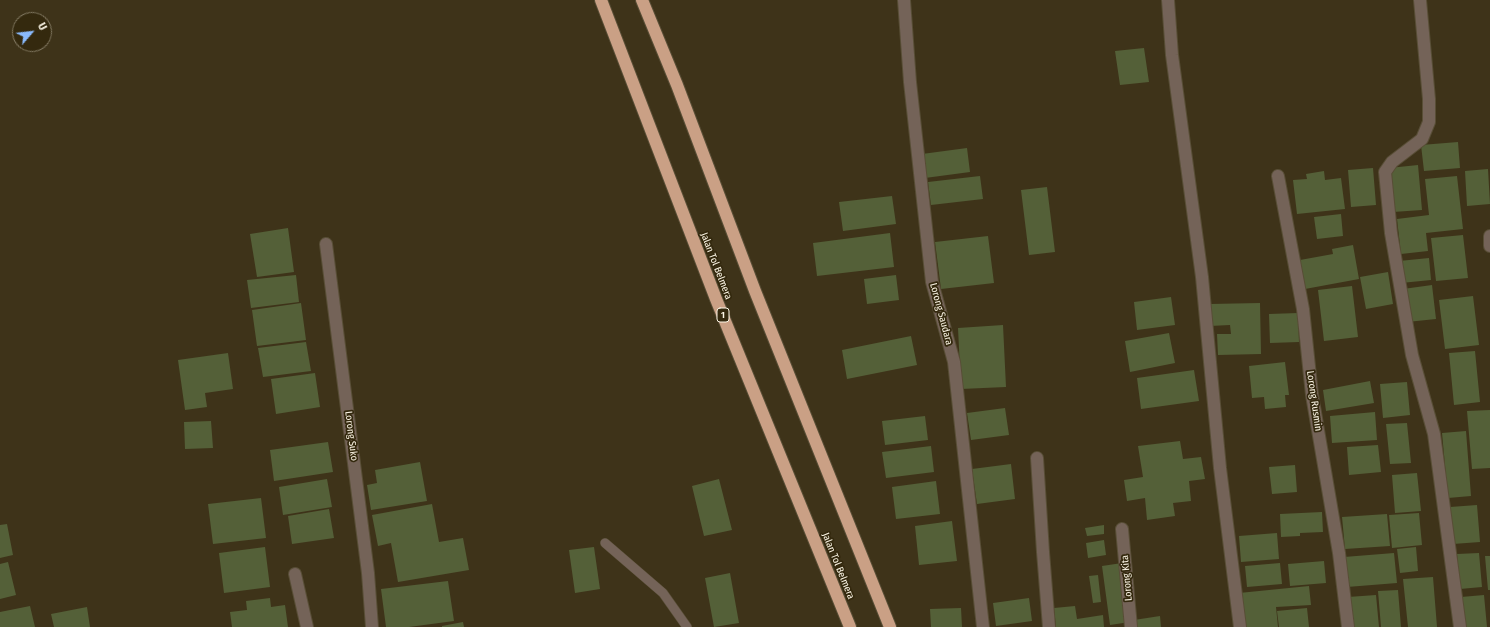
<!DOCTYPE html>
<html>
<head>
<meta charset="utf-8">
<style>
  body { margin:0 }
  #map { position:relative; width:1490px; height:627px; overflow:hidden; background:#3e3319; font-family:"Fira Sans Condensed",sans-serif }
  canvas { display:block }
  .north { position:absolute; left:12px; top:12px; width:40px; height:40px; box-sizing:border-box; background:#34290e; border:1px solid #847b64; border-radius:50%; rotate:62deg; font-size:11px; font-weight:700; line-height:16px; text-align:center; color:#fbf5e5 }
  .north::after { content:''; display:block; margin:auto; width:14px; height:18px; background:#8abafc; clip-path:polygon(50% 0,100% 100%,50% 72%,0 100%) }
</style>
</head>
<body>
<div id="map">
<canvas width="1490" height="627"></canvas>
<div class="north">U</div>
</div>
<script>
const c = document.querySelector('canvas').getContext('2d');
c.lineJoin = 'round';
function fill(path, color) {
  c.fillStyle = color;
  c.fill(path, 'evenodd');
}
function poly(rows) {
  const path = new Path2D();
  for (const r of rows) {
    path.moveTo(r[0], r[1]);
    for (let i = 2; i < r.length; i += 2) path.lineTo(r[i], r[i + 1]);
  }
  return path;
}
function trace(path, color, width, dash) {
  c.strokeStyle = color;
  c.lineWidth = width;
  c.lineCap = dash ? 'butt' : 'round';
  c.setLineDash(dash || []);
  c.stroke(path);
}
function write(font, color, halo, rows, align = 'center') {
  c.font = font + ' "Fira Sans Condensed",sans-serif';
  c.lineWidth = 3.5;
  c.setLineDash([]);
  c.textBaseline = 'middle';
  c.strokeStyle = halo;
  c.fillStyle = color;
  for (const [text, x, y, turn = 0] of rows) {
    c.save();
    c.translate(x, y);
    c.rotate((+turn || 0) * Math.PI / 180);
    c.textAlign = isNaN(turn) ? turn : align;
    if (halo) c.strokeText(text, 0, 0);
    c.fillText(text, 0, 0);
    c.restore();
  }
}
fill(poly([
  [1144,48,1149,82,1120,85,1115,51],
  [1458,142,1460,168,1424,171,1421,145],
  [967,148,970,172,925,178,922,154],
  [1418,165,1422,210,1393,212,1389,168],
  [1373,168,1376,205,1351,207,1348,170],
  [1488,169,1490,204,1467,206,1465,171],
  [1324,171,1325,180,1341,178,1345,209,1297,214,1293,180,1307,179,1306,174],
  [980,176,983,199,931,205,928,182],
  [1457,176,1463,229,1426,233,1428,251,1401,254,1397,219,1429,215,1425,179],
  [1047,187,1055,252,1029,255,1021,190],
  [892,196,896,224,843,231,839,202],
  [1341,214,1343,236,1317,239,1314,217],
  [288,228,294,272,257,277,250,234],
  [890,233,894,267,817,276,813,243],
  [1463,235,1468,278,1436,281,1431,238],
  [988,236,994,283,941,289,935,242],
  [1353,245,1359,279,1305,289,1300,260,1333,254,1332,249],
  [1429,258,1431,280,1401,283,1399,261],
  [1388,272,1393,304,1366,309,1360,277],
  [296,275,299,302,251,308,247,280],
  [896,275,899,300,867,304,864,279],
  [1432,285,1436,319,1407,322,1403,289],
  [1352,286,1358,337,1324,341,1318,290],
  [1473,296,1479,345,1445,349,1439,300],
  [1171,297,1175,325,1137,330,1134,302],
  [301,303,306,340,257,346,252,310],
  [1260,303,1261,354,1218,355,1217,334,1231,334,1230,325,1210,326,1210,304],
  [1298,313,1299,342,1270,343,1269,314],
  [1003,325,1006,387,961,389,958,328],
  [1169,333,1175,363,1130,372,1125,341],
  [911,336,917,365,847,379,842,350],
  [306,342,311,371,263,377,258,348],
  [1475,351,1480,402,1454,405,1449,353],
  [228,353,233,389,205,393,207,407,185,410,178,360],
  [1285,362,1289,395,1285,395,1286,407,1265,409,1264,397,1252,398,1249,366],
  [1194,370,1199,401,1141,409,1137,378],
  [315,373,320,407,276,414,271,379],
  [1370,381,1374,403,1326,411,1323,390],
  [1407,382,1410,415,1383,418,1380,384],
  [1005,408,1009,435,971,440,967,413],
  [1490,410,1490,468,1472,469,1467,411],
  [1375,412,1377,440,1332,443,1330,416],
  [925,416,928,440,885,445,882,421],
  [211,421,213,448,185,449,184,422],
  [1407,423,1411,463,1390,464,1386,424],
  [1466,431,1471,496,1448,498,1442,433],
  [1180,441,1183,459,1201,457,1205,479,1189,481,1191,501,1173,503,1175,516,1147,520,1145,498,1127,501,1124,480,1143,477,1138,446],
  [328,442,333,472,274,481,270,450],
  [1378,445,1381,472,1349,475,1347,447],
  [931,446,934,472,886,478,882,452],
  [420,462,427,501,371,510,367,485,377,483,375,470],
  [1011,464,1015,499,977,504,972,469],
  [1295,465,1297,492,1272,494,1269,467],
  [1417,473,1421,511,1395,513,1392,475],
  [327,479,332,507,283,515,279,487],
  [719,479,732,530,704,536,692,486],
  [936,481,940,514,896,519,892,487],
  [261,498,266,538,213,544,208,504],
  [432,504,439,542,463,538,469,570,398,582,391,543,378,546,372,515],
  [1477,505,1480,542,1453,544,1450,507],
  [329,509,334,538,292,544,288,516],
  [1322,512,1323,532,1300,533,1300,536,1281,537,1280,514],
  [1419,513,1422,545,1392,548,1389,515],
  [1387,514,1390,546,1345,549,1342,517],
  [952,521,957,561,919,565,915,526],
  [7,524,13,555,0,558,0,525],
  [1104,525,1104,534,1087,536,1085,528],
  [1277,533,1279,559,1241,562,1239,536],
  [1104,540,1106,555,1088,558,1086,543],
  [265,547,270,587,224,593,219,553],
  [594,547,600,589,575,593,569,550],
  [1416,547,1418,571,1400,573,1397,549],
  [1394,553,1397,583,1347,587,1344,557],
  [1479,553,1482,587,1460,589,1457,554],
  [1485,556,1490,556,1490,590,1488,590],
  [1324,561,1326,583,1290,586,1288,564],
  [8,562,16,595,0,599,0,564],
  [1122,563,1130,622,1110,625,1102,566],
  [1280,563,1282,584,1247,587,1245,566],
  [730,573,739,623,714,627,705,578],
  [1098,575,1101,602,1093,603,1089,576],
  [1433,577,1437,627,1408,627,1403,579],
  [448,581,454,621,409,627,386,627,381,589],
  [1309,586,1311,605,1276,607,1278,627,1242,627,1239,593],
  [1398,590,1401,627,1381,627,1378,591],
  [1376,595,1379,627,1350,627,1348,597],
  [1484,595,1487,627,1464,627,1461,597],
  [270,598,271,607,285,605,288,627,232,627,230,612,247,610,246,601],
  [1029,598,1032,621,996,626,993,603],
  [30,606,35,627,0,627,0,612],
  [1075,606,1077,619,1103,615,1104,627,1056,627,1054,608],
  [87,607,90,627,54,627,51,614],
  [961,608,962,627,931,627,930,609],
  [1307,608,1309,627,1279,627,1277,611],
  [1160,616,1161,627,1135,627,1134,620],
  [463,622,464,627,442,627,442,626]
]), '#546038');
const lane = poly([
  [605,543,663,593,687,627]
]);
const street = poly([
  [904,0,910,82,932,282,954,362,983,627],
  [1168,0,1172,55,1202,277,1220,468,1240,627],
  [1420,0,1429,99,1429,122,1422,139,1392,162,1385,172,1391,233,1412,355,1434,434,1460,627],
  [1278,176,1303,309,1312,395,1339,553,1348,627],
  [1490,236,1490,246],
  [326,244,368,573,372,627],
  [1037,458,1043,552,1049,627],
  [1122,529,1131,627],
  [295,574,307,627]
]);
const highway = poly([
  [601,0,716,299,850,627],
  [642,0,677,85,755,291,890,627]
]);
trace(lane, '#584e36', 10);
trace(street, '#584e36', 14);
trace(highway, '#584e36', 14);
trace(lane, '#746358', 9);
trace(street, '#746358', 12);
trace(highway, '#caa085', 12);
for (const [x, y, w] of [
  [723,315,12]
]) {
  const box = new Path2D();
  box.roundRect(x - w / 2, y - 7, w, 14, 3);
  c.fillStyle = '#34290e';
  c.fill(box);
  trace(box, '#fbf5e5', 1);
}
write('bold 9px', '#fbf5e5', null, [
  ["1",723,315]
]);
write('10px', '#fbf5e5', '#34290e', [
  ["Jalan Tol Belmera",716,266,69],
  ["Lorong Saudara",941,314,75],
  ["Lorong Rusmin",1314,401,82],
  ["Lorong Suko",351,436,83],
  ["Jalan Tol Belmera",838,566,68],
  ["Lorong Kita",1127,578,-95]
]);
</script>
</body>
</html>
